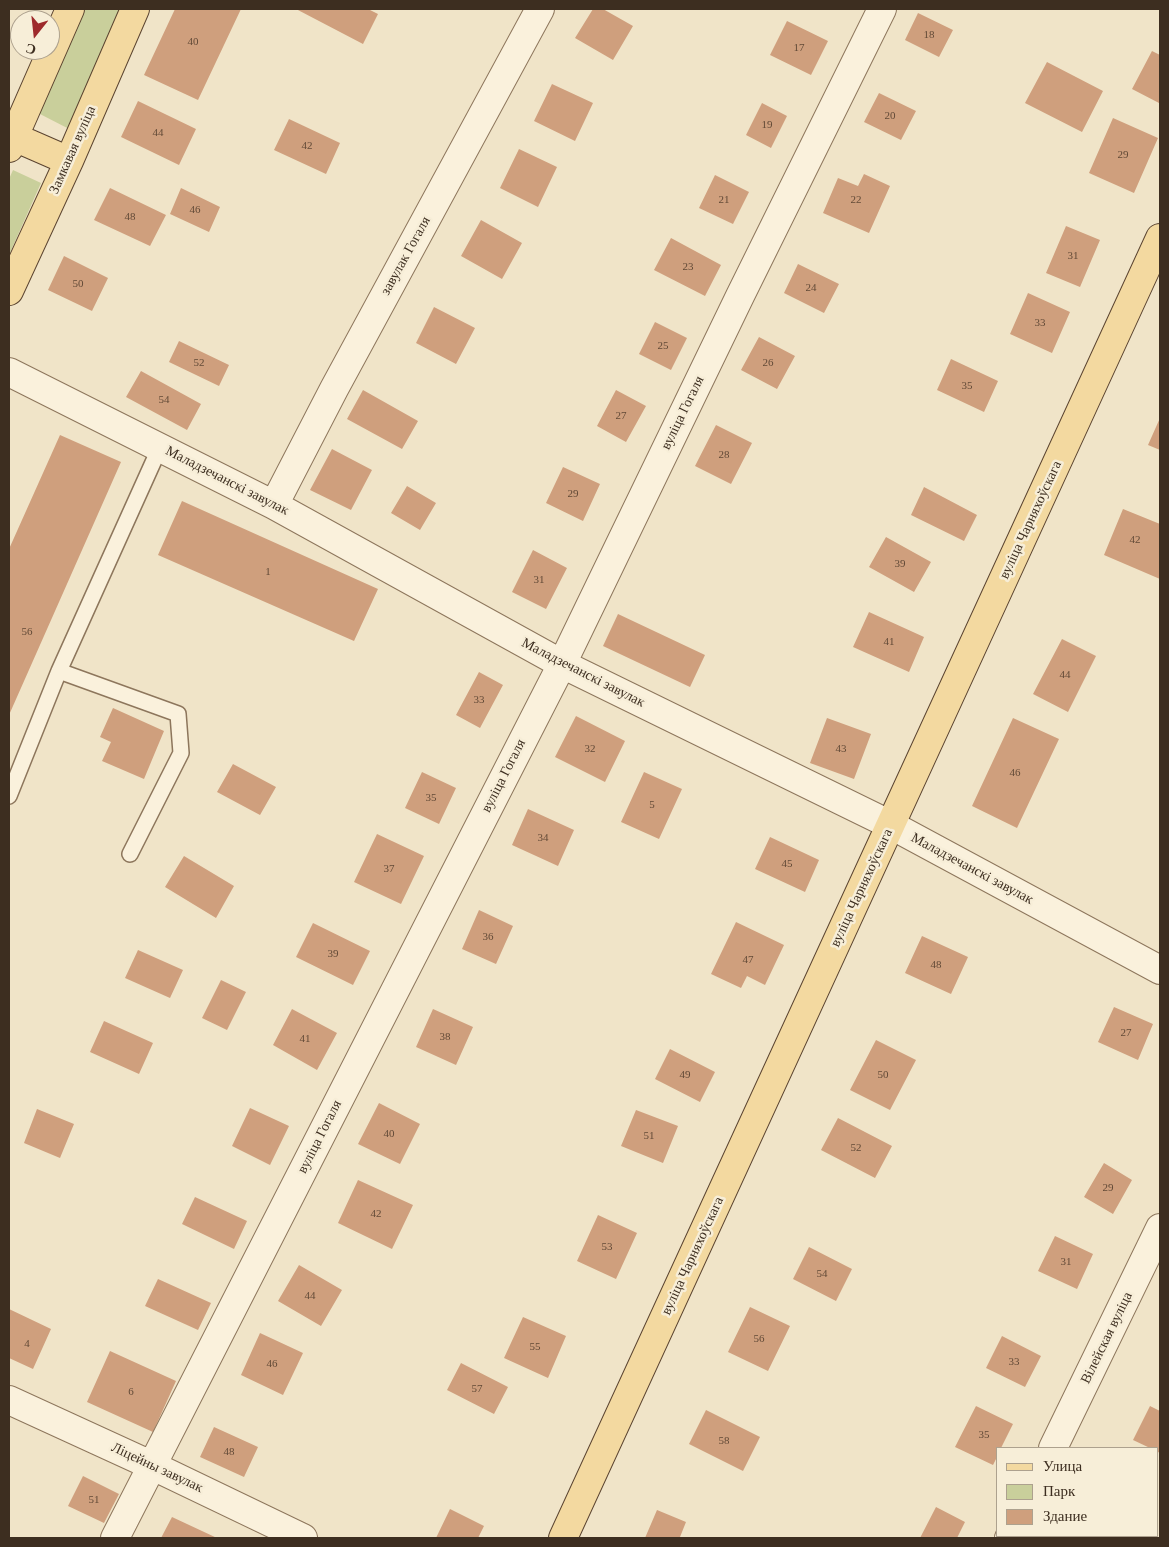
<!DOCTYPE html>
<html>
<head>
<meta charset="utf-8">
<style>
  body { margin:0 }
  #map { position:relative; width:1169px; height:1547px; overflow:hidden; background:#f0e4c8; font-family:"Times New Roman",serif }
  canvas { display:block }
  .frame { position:absolute; inset:0; border:10px solid #3d2e20; pointer-events:none }
  .legend { position:absolute; left:996px; top:1447px; width:162px; height:90px; box-sizing:border-box; background:#f7eed8; border:1px solid #ada18e; margin:0; padding:6px 9px; list-style:none; font-size:15px; color:#3d2e20 }
  .legend li { display:flex; align-items:center; gap:10px; height:25px }
  .legend b { width:25px; border:1px solid #ada18e }
  .north { position:absolute; left:10px; top:10px; width:50px; height:50px; box-sizing:border-box; background:#f7eed8; border:1px solid #ada18e; border-radius:50%; rotate:196deg; font-size:14px; font-weight:700; line-height:20px; text-align:center; color:#3d2e20 }
  .north::after { content:''; display:block; margin:auto; width:18px; height:22px; background:#9e2a2b; clip-path:polygon(50% 0,100% 100%,50% 72%,0 100%) }
</style>
</head>
<body>
<div id="map">
<canvas width="1169" height="1547"></canvas>
<div class="frame"></div>
<ul class="legend">
<li><b style="height:6px;background:#f3d9a0"></b>Улица</li>
<li><b style="height:14px;background:#c9cf9b"></b>Парк</li>
<li><b style="height:14px;background:#cf9f7d"></b>Здание</li>
</ul>
<div class="north">С</div>
</div>
<script>
const c = document.querySelector('canvas').getContext('2d');
c.lineJoin = 'round';
function fill(path, color) {
  c.fillStyle = color;
  c.fill(path, 'evenodd');
}
function poly(rows) {
  const path = new Path2D();
  for (const r of rows) {
    path.moveTo(r[0], r[1]);
    for (let i = 2; i < r.length; i += 2) path.lineTo(r[i], r[i + 1]);
  }
  return path;
}
function trace(path, color, width, dash) {
  c.strokeStyle = color;
  c.lineWidth = width;
  c.lineCap = dash ? 'butt' : 'round';
  c.setLineDash(dash || []);
  c.stroke(path);
}
function write(font, color, halo, rows, align = 'center') {
  c.font = font + ' "Times New Roman",serif';
  c.lineWidth = 5;
  c.setLineDash([]);
  c.textBaseline = 'middle';
  c.strokeStyle = halo;
  c.fillStyle = color;
  for (const [text, x, y, turn = 0] of rows) {
    c.save();
    c.translate(x, y);
    c.rotate((+turn || 0) * Math.PI / 180);
    c.textAlign = isNaN(turn) ? turn : align;
    if (halo) c.strokeText(text, 0, 0);
    c.fillText(text, 0, 0);
    c.restore();
  }
}
fill(poly([
  [83,9,127,9,73,131,38,113],
  [13,170,41,183,9,255,9,179]
]), '#c9cf9b');
fill(poly([
  [175,9,241,9,198,100,144,75],
  [296,9,368,9,378,14,363,44],
  [593,9,603,9,633,26,613,60,575,38],
  [918,13,953,30,939,57,905,40],
  [787,21,828,41,811,75,770,55],
  [1152,51,1160,55,1160,100,1159,103,1132,89],
  [1047,62,1103,91,1082,132,1025,103],
  [552,84,593,103,575,141,534,121],
  [879,93,916,111,901,140,864,122],
  [138,101,196,129,179,165,121,137],
  [762,103,787,116,771,148,746,135],
  [1113,118,1158,138,1134,193,1089,173],
  [289,119,340,143,326,174,274,150],
  [519,149,557,167,538,207,500,188],
  [864,174,890,186,869,233,823,213,838,178,858,186],
  [715,175,749,192,733,224,699,208],
  [110,188,166,215,150,246,94,220],
  [181,188,220,207,209,232,170,214],
  [481,220,522,243,502,279,461,256],
  [1066,226,1100,240,1080,287,1046,273],
  [671,238,721,265,705,296,654,270],
  [64,256,108,278,92,311,48,290],
  [798,264,839,284,824,313,784,293],
  [1028,293,1070,312,1052,353,1010,334],
  [434,307,475,328,456,364,416,343],
  [655,322,687,338,671,370,639,354],
  [759,337,795,356,777,389,741,370],
  [179,341,229,365,219,386,169,362],
  [951,359,998,381,984,412,937,390],
  [141,371,201,404,187,430,126,397],
  [363,390,418,421,402,449,347,419],
  [616,390,646,406,626,442,597,426],
  [1160,418,1160,450,1148,445],
  [716,425,752,443,731,484,695,466],
  [60,435,121,462,9,715,9,549],
  [332,449,372,470,351,510,310,490],
  [563,467,600,484,583,521,546,503],
  [407,486,436,503,420,530,391,513],
  [924,487,977,515,964,541,911,515],
  [182,501,378,589,354,641,158,555],
  [1123,509,1160,524,1160,579,1104,555],
  [886,537,931,562,914,592,869,567],
  [533,550,567,568,546,609,512,592],
  [869,612,924,637,909,672,853,647],
  [618,614,705,655,690,687,603,646],
  [1062,639,1096,656,1068,712,1033,694],
  [479,672,503,685,480,728,456,715],
  [113,708,164,731,144,779,102,761,111,742,100,737],
  [576,716,625,741,605,782,555,757],
  [827,718,871,734,854,779,810,763],
  [1013,718,1059,739,1017,828,972,806],
  [233,764,276,787,260,815,217,792],
  [422,772,456,788,439,824,405,808],
  [644,772,682,789,659,839,621,822],
  [528,809,574,830,558,866,512,845],
  [377,834,424,856,401,904,354,882],
  [770,837,819,860,805,892,755,869],
  [184,856,234,886,216,918,165,887],
  [479,910,513,926,496,964,462,949],
  [736,922,784,945,765,985,747,976,741,988,711,974],
  [313,923,370,951,353,985,296,957],
  [922,936,968,957,951,994,905,973],
  [138,950,183,970,170,998,125,978],
  [221,980,246,992,227,1030,202,1018],
  [1114,1007,1153,1024,1138,1060,1098,1042],
  [292,1009,337,1033,317,1070,273,1045],
  [433,1009,473,1027,456,1065,416,1047],
  [104,1021,153,1043,139,1074,90,1052],
  [876,1040,916,1060,890,1110,850,1090],
  [670,1049,715,1072,700,1102,655,1079],
  [379,1103,420,1124,400,1164,358,1144],
  [250,1108,289,1126,270,1165,232,1146],
  [37,1109,74,1124,60,1158,24,1143],
  [636,1110,678,1126,663,1163,621,1146],
  [838,1118,892,1146,875,1178,821,1150],
  [1104,1163,1132,1180,1113,1214,1084,1197],
  [358,1180,413,1205,392,1249,338,1223],
  [195,1197,247,1221,234,1249,182,1224],
  [598,1215,637,1233,616,1279,577,1261],
  [1055,1236,1093,1254,1077,1289,1038,1271],
  [809,1247,852,1269,836,1301,793,1279],
  [299,1265,342,1290,321,1326,278,1301],
  [158,1279,211,1303,198,1330,145,1306],
  [750,1307,790,1326,768,1371,728,1352],
  [9,1309,51,1329,33,1369,9,1358],
  [523,1317,566,1336,548,1378,504,1358],
  [260,1333,303,1353,283,1395,241,1375],
  [1002,1336,1041,1356,1025,1387,986,1368],
  [110,1351,176,1381,153,1432,87,1402],
  [461,1363,508,1387,494,1414,447,1390],
  [976,1406,1013,1424,1001,1448,998,1448,998,1455,993,1465,955,1447],
  [1150,1406,1160,1411,1160,1453,1158,1452,1158,1448,1150,1448,1133,1440],
  [706,1410,760,1437,743,1471,689,1444],
  [214,1427,258,1447,244,1477,200,1457],
  [83,1476,119,1494,104,1523,68,1506],
  [936,1507,965,1522,957,1538,920,1538],
  [450,1509,484,1526,478,1538,436,1538],
  [657,1510,686,1522,680,1537,684,1538,645,1538],
  [172,1517,217,1538,161,1538]
]), '#cf9f7d');
const service = poly([
  [59,671,178,714,181,753,130,854],
  [9,796,59,671,160,447]
]);
const minor = poly([
  [9,372,274,505,562,664,891,825,1160,970],
  [274,505,334,389,540,9],
  [9,1400,153,1466,303,1538],
  [1053,1448,1160,1228],
  [115,1538,562,664,740,296,882,9],
  [1009,1538,1010,1536]
]);
const primary = poly([
  [14,137,69,161],
  [9,148,70,9],
  [9,291,69,161,135,9],
  [563,1538,1160,238]
]);
trace(service, '#8d765c', 18);
trace(minor, '#8d765c', 30);
trace(primary, '#5b4430', 30);
trace(service, '#faf1dc', 15);
trace(minor, '#faf1dc', 28);
trace(primary, '#f3d9a0', 28);
write('11px', '#624a37', null, [
  ["18",929,35],
  ["40",193,42],
  ["17",799,48],
  ["20",890,116],
  ["19",767,125],
  ["44",158,133],
  ["42",307,146],
  ["29",1123,155],
  ["21",724,200],
  ["22",856,200],
  ["46",195,210],
  ["48",130,217],
  ["31",1073,256],
  ["23",688,267],
  ["50",78,284],
  ["24",811,288],
  ["33",1040,323],
  ["25",663,346],
  ["52",199,363],
  ["26",768,363],
  ["35",967,386],
  ["54",164,400],
  ["27",621,416],
  ["28",724,455],
  ["29",573,494],
  ["42",1135,540],
  ["39",900,564],
  ["1",268,572],
  ["31",539,580],
  ["56",27,632],
  ["41",889,642],
  ["44",1065,675],
  ["33",479,700],
  ["32",590,749],
  ["43",841,749],
  ["46",1015,773],
  ["35",431,798],
  ["5",652,805],
  ["34",543,838],
  ["45",787,864],
  ["37",389,869],
  ["36",488,937],
  ["39",333,954],
  ["47",748,960],
  ["48",936,965],
  ["27",1126,1033],
  ["38",445,1037],
  ["41",305,1039],
  ["49",685,1075],
  ["50",883,1075],
  ["40",389,1134],
  ["51",649,1136],
  ["52",856,1148],
  ["29",1108,1188],
  ["42",376,1214],
  ["53",607,1247],
  ["31",1066,1262],
  ["54",822,1274],
  ["44",310,1296],
  ["56",759,1339],
  ["4",27,1344],
  ["55",535,1347],
  ["33",1014,1362],
  ["46",272,1364],
  ["57",477,1389],
  ["6",131,1392],
  ["35",984,1435],
  ["58",724,1441],
  ["48",229,1452],
  ["51",94,1500]
]);
write('14px', '#3d2e20', '#f7eed8', [
  ["Замкавая вуліца",73,150,-66],
  ["завулак Гогаля",406,256,-61],
  ["вуліца Гогаля",683,413,-64],
  ["Маладзечанскі завулак",227,481,27],
  ["вуліца Чарняхоўскага",1031,520,-65],
  ["Маладзечанскі завулак",583,673,27],
  ["вуліца Гогаля",504,776,-63],
  ["Маладзечанскі завулак",972,869,28],
  ["вуліца Чарняхоўскага",862,888,-65],
  ["вуліца Гогаля",320,1137,-63],
  ["вуліца Чарняхоўскага",693,1256,-65],
  ["Вілейская вуліца",1107,1338,-64],
  ["Ліцейны завулак",157,1468,25]
]);
</script>
</body>
</html>
